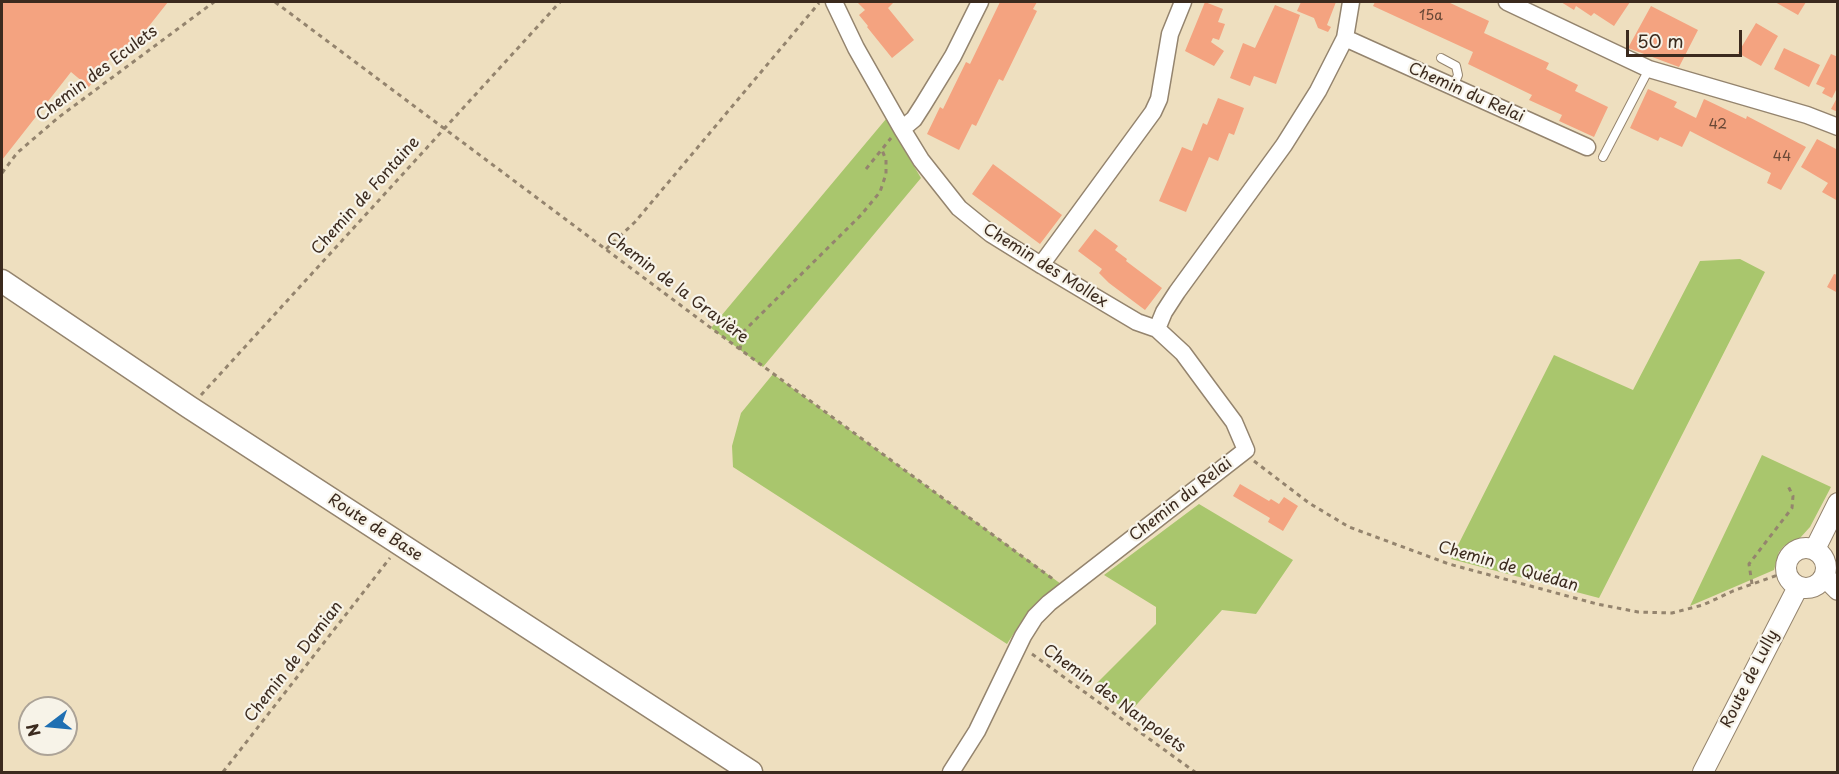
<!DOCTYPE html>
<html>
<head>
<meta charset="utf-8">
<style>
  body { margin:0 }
  #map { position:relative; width:1839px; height:774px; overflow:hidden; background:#eedfbf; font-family:"Playpen Sans",sans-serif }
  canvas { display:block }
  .frame { position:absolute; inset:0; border:3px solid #3b2a1e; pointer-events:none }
  .north { position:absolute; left:18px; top:696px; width:60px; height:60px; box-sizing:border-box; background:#f7f3e8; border:2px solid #aca397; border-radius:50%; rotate:254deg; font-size:16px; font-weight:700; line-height:24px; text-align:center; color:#3b2a1e }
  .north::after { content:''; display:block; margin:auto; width:21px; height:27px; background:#1f6fb2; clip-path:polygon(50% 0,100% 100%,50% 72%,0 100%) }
  .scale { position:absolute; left:1626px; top:30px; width:116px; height:27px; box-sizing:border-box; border:3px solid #3b2a1e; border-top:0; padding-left:8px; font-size:18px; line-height:21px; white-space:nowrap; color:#3b2a1e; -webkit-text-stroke:4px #f7f3e8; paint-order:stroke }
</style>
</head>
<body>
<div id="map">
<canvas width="1839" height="774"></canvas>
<div class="frame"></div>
<div class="north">N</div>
<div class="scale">50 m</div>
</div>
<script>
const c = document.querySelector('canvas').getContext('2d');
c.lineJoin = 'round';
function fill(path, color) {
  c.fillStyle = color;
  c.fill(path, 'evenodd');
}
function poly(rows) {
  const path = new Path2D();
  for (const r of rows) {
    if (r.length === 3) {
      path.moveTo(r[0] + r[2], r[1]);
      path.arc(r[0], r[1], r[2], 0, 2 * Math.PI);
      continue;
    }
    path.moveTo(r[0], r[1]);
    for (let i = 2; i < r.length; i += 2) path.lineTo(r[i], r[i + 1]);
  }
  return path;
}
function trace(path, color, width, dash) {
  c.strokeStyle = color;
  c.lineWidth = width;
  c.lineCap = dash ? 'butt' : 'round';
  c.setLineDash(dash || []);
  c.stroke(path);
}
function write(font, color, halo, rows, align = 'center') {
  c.font = font + ' "Playpen Sans",sans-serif';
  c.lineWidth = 4.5;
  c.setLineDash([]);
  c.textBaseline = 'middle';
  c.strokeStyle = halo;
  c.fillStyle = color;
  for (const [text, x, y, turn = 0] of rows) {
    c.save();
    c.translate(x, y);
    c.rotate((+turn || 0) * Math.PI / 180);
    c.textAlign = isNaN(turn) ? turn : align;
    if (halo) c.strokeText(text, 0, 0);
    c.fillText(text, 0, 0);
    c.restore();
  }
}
fill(poly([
  [886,119,921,178,763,367,711,328],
  [1740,259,1765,272,1599,598,1451,559,1554,355,1633,390,1700,261],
  [773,374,1061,584,1027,613,1007,644,733,467,732,446,741,413],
  [1762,455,1831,487,1810,527,1800,538,1784,546,1779,552,1774,570,1690,606],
  [1199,504,1293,560,1256,614,1222,610,1129,713,1094,686,1156,624,1156,607,1104,575]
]), '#a9c66d');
fill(poly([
  [2,2,168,2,119,64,110,58,89,87,71,72,2,160],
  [857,2,892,2,893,3,888,8,914,40,892,58,867,27,868,26,859,15,865,10],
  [1000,2,1037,2,1033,9,1037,11,1003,81,999,79,976,126,972,124,959,150,927,134,940,107,943,109,966,62,970,64],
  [1205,2,1223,9,1218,22,1225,24,1219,40,1213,38,1211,42,1224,51,1214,66,1185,51],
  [1301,2,1336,2,1327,25,1331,27,1328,32,1318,28,1314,18,1297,11],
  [1375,2,1448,2,1489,21,1484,33,1549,63,1546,69,1578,85,1575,91,1608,107,1594,137,1559,121,1562,115,1529,100,1532,95,1468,64,1473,52,1373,6],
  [1561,2,1630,2,1614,26,1594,13,1591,16,1576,6,1574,10],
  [1775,2,1806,2,1798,15],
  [1275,5,1300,15,1276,84,1254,76,1250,86,1230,78,1243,43,1255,48],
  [1651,6,1698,30,1679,67,1628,48],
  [1756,23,1778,36,1761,66,1738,53],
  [1784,48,1820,65,1809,87,1774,69],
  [1831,54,1838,57,1838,86,1832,98,1822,93,1825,88,1816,84],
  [1648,89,1677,102,1674,107,1696,118,1704,99,1746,119,1747,116,1806,147,1781,190,1767,183,1771,173,1690,131,1682,147,1660,137,1658,141,1630,128],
  [1838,96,1838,112,1831,109],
  [1218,98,1244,108,1234,135,1229,133,1218,161,1209,157,1186,212,1159,201,1182,147,1192,151,1203,123,1207,125],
  [1817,139,1838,150,1838,201,1822,192,1828,183,1801,167],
  [993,164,1062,215,1040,244,972,194],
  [1095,229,1118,246,1115,250,1127,259,1126,261,1162,288,1145,310,1109,283,1099,273,1102,269,1078,251],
  [1834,274,1838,275,1838,293,1827,287],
  [1240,484,1269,501,1271,499,1279,504,1284,497,1298,506,1283,531,1268,522,1270,518,1233,496]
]), '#f4a380');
const service = poly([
  [1441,58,1456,66,1458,75,1453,87],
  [1603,157,1649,69]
]);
const minor = poly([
  [834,2,856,48,902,129,921,160,959,208,991,234,1041,265,1137,322,1157,329],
  [1507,2,1649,69,1807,115,1838,127],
  [1345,38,1587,147],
  [902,129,914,119,923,105,953,56,980,2],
  [1041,265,1153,112,1159,99,1170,34,1183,2],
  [951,772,977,731,1023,636,1035,617,1049,603,1246,450,1234,422,1208,387,1183,353,1157,329,1164,312,1177,292,1284,145,1318,91,1345,38,1351,2]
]);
const tertiary = poly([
  [1806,568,20],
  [1815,549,1838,503],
  [1825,577,1838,590],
  [1703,772,1798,587]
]);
const secondary = poly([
  [2,281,189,407,751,772]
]);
trace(service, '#94846e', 10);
trace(minor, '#94846e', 19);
trace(tertiary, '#94846e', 22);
trace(secondary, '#94846e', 25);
trace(poly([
  [275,2,711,328,1053,579],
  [866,169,891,138],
  [2,173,17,153,59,117,214,2],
  [606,249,635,222,819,3],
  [740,350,742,333,861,215,880,192,886,174,886,160,882,150],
  [201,395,560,2],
  [1254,461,1309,503,1349,527,1449,564,1597,604,1638,612,1672,613,1703,605,1733,591,1786,572],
  [1752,584,1749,564,1792,508,1793,496,1788,486],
  [1032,654,1195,772],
  [223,772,390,558]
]), '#94846e', 3, [4.5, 4.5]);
trace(service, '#fff', 8);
trace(minor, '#fff', 16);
trace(tertiary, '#fff', 20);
trace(secondary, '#fff', 22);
write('14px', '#694836', null, [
  ["15a",1431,16],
  ["42",1718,125],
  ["44",1782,157]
]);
write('16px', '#3b2a1e', '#f7f3e8', [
  ["Chemin des Eculets",97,74,-37],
  ["Chemin du Relai",1466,93,24],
  ["Chemin de Fontaine",366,196,-48],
  ["Chemin des Mollex",1045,266,32],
  ["Chemin de la Gravière",677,288,37],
  ["Chemin du Relai",1181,500,-38],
  ["Route de Base",375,528,33],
  ["Chemin de Quédan",1508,567,16],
  ["Chemin de Damian",294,662,-52],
  ["Route de Lully",1750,679,-63],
  ["Chemin des Nanpolets",1114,699,36]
]);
</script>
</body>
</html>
